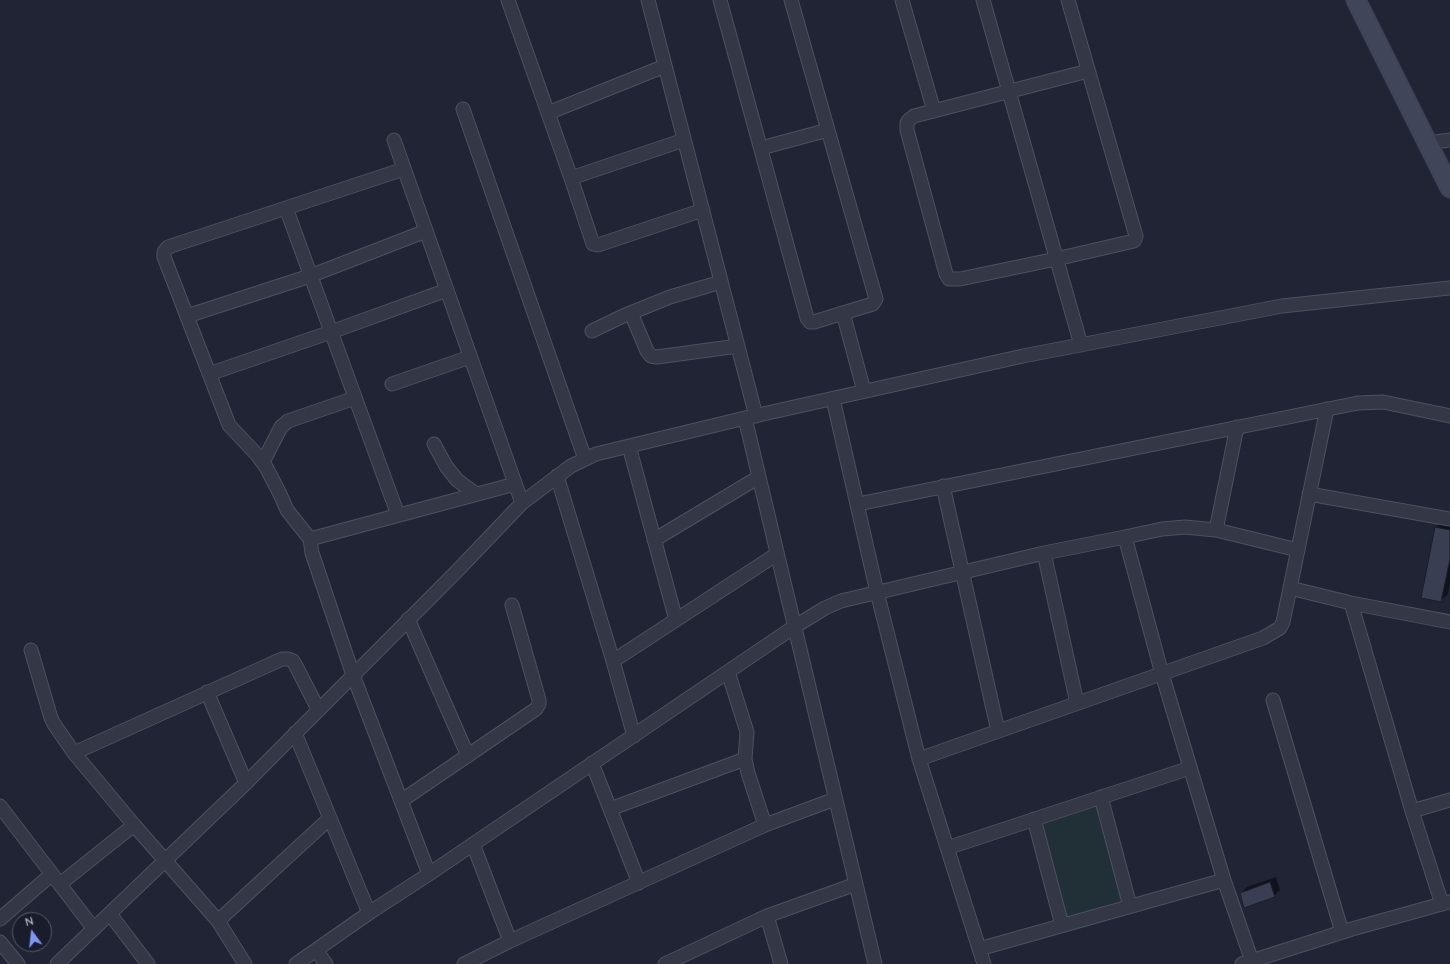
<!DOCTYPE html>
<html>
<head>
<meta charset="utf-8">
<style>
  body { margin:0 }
  #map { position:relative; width:1450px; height:964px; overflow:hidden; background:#202435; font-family:Quicksand,sans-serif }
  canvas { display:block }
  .north { position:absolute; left:12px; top:912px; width:40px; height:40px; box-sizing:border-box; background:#191c2a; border:1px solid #545867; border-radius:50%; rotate:345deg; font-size:11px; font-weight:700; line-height:16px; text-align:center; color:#adb1c3 }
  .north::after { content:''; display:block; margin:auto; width:14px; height:18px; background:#8095f5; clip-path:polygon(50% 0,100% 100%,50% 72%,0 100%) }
</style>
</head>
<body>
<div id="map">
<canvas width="1450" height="964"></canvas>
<div class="north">N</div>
</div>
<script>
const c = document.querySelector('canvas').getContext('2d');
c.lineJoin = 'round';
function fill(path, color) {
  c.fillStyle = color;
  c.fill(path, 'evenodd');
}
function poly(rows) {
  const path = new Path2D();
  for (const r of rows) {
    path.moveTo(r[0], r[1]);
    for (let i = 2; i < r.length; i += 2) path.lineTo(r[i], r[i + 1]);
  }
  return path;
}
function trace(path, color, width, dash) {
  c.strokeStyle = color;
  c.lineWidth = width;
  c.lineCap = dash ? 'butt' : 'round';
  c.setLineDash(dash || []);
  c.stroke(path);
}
fill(poly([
  [1096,807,1122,900,1066,918,1042,824]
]), '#213036');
fill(poly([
  [1443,520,1450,522,1450,583,1448,594,1440,601,1423,598,1436,527],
  [1276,877,1280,890,1274,896,1241,893,1247,887]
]), '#0007');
const building = poly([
  [1435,527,1450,530,1450,559,1441,602,1421,598,1435,527],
  [1270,882,1275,897,1244,908,1240,893,1270,882]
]);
fill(building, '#393e53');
trace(building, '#1a1e2c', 1);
const street = poly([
  [508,0,571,178,593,244,598,245,703,210],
  [648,0,756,416],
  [720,0,807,318,810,322,814,322,843,313,864,391],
  [791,0,876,299,873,304,843,313],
  [902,0,934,111],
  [983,0,1081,345],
  [1068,0,1136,236,1135,239,1134,241,1056,259,960,279,949,279,946,274,907,130,907,123,909,120,914,116,1088,71],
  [463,109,585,459],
  [548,113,665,66],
  [394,140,522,503],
  [1428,143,1450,140],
  [761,148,828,130],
  [404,169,168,247,164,252,164,257,229,425,258,456,266,467,280,494,287,510,310,539,515,484],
  [571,178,684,140],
  [286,208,398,515],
  [631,313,647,351,651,356,657,357,738,346],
  [187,316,310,276,426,231],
  [592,331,623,316,670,297,721,282],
  [209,374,331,332,447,290],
  [392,384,470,357],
  [833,399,877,592,919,759,984,964],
  [745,418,875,964],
  [434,444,446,466,457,480,476,494],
  [629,446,676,620],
  [263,462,281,427,288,421,355,398],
  [557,476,613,661,634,736],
  [943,486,998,731],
  [1309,494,1450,519],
  [858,504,1358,403,1383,402,1450,416],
  [1216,530,1237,427],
  [1125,537,1162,529,1185,527,1216,530,1298,550],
  [310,539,312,553,353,675,429,874],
  [654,540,759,477],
  [1044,553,1077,703],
  [1290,588,1351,603],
  [408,619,468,756],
  [31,650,51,718,54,724,74,753,134,825,218,921,245,964],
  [613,661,777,554],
  [728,672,747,732,745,759,748,773,765,825],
  [207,692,246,783],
  [1273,700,1342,932],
  [295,733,369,913],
  [74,753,282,659,288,659,293,661,296,666,318,709],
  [919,759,1263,638,1280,628,1283,622,1327,409],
  [592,763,639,883],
  [1101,797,1130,906],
  [401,801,536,709,539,704,539,700,512,605],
  [0,806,94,929],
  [610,809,745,759],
  [1412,811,1450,800],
  [1034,819,1062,925],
  [473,844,510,941],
  [947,848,1190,768],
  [60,884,134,825],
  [1442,904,1412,811,1351,603,1450,622],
  [110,914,148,964],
  [767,916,781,964],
  [0,919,52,874],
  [218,921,330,818],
  [0,942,18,964],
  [979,949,1224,880],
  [316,950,326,964],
  [57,964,246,783,459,569,522,503,571,466,596,454,745,418,1023,356,1282,306,1450,288],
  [296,964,369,913,429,874,794,627,825,608,841,601,1044,553,1125,537,1162,674,1224,880,1253,964],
  [464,964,510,941,765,825,835,799],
  [665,964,767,916,856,884],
  [1242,964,1352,929,1449,902]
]);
const secondary = poly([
  [1356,0,1450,188]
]);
trace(street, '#4d5161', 15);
trace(secondary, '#3c404f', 21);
trace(street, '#333746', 13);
trace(secondary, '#414559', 19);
</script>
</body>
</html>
